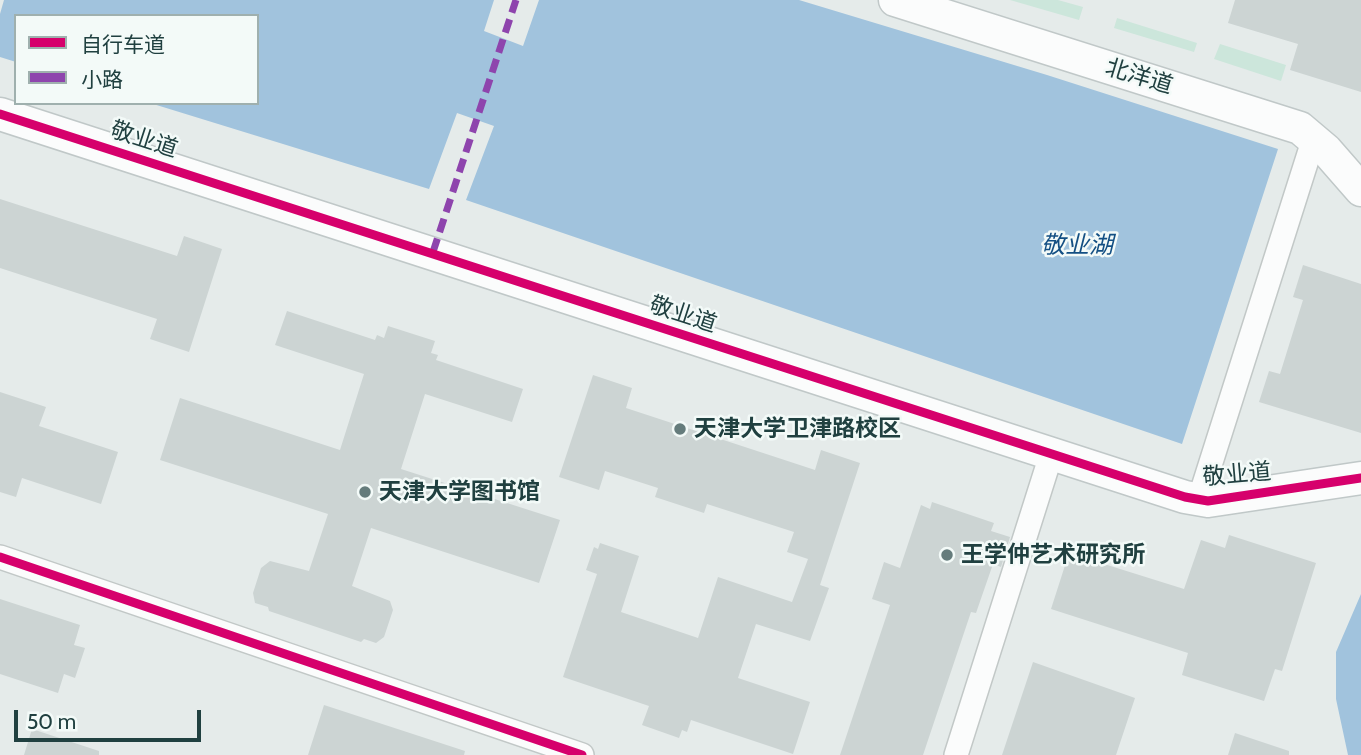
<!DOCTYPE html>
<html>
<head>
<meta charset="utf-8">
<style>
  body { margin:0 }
  #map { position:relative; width:1361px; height:755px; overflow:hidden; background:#e5ebea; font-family:Cabin,"Noto Sans SC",sans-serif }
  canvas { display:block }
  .legend { position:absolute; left:14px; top:14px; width:245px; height:91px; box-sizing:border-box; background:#f3faf8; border:2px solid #9fb0ae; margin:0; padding:9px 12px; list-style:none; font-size:21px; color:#204040 }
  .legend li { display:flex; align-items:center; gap:14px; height:35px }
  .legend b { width:35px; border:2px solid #9fb0ae }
  .scale { position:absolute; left:14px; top:710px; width:187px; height:32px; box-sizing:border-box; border:4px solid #204040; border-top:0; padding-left:9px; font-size:21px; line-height:24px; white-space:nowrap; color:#204040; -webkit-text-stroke:5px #f3faf8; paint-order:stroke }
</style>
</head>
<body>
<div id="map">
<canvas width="1361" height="755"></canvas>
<ul class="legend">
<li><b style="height:9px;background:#d6006c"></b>自行车道</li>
<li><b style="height:9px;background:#8e44ad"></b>小路</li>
</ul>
<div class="scale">50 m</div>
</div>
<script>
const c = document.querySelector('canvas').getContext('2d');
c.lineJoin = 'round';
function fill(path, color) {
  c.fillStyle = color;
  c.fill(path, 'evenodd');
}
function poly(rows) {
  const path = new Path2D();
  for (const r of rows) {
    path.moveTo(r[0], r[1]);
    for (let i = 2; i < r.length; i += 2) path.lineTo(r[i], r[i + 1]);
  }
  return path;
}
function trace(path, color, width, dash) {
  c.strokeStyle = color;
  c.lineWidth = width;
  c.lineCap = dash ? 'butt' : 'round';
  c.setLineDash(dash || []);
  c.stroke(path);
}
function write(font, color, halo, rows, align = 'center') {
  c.font = font + ' Cabin,"Noto Sans SC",sans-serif';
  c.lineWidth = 5;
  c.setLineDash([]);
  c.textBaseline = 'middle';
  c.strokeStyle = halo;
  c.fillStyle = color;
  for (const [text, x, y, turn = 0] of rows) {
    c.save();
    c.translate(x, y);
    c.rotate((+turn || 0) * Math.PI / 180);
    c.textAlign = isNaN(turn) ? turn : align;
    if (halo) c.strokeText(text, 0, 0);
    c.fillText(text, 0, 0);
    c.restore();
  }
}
fill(poly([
  [1010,0,1058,0,1083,7,1079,20],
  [1117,18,1197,43,1194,52,1114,28],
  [1220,44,1286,65,1281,81,1214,59]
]), '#cce6db');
fill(poly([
  [4,0,494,0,484,31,523,46,539,0,799,0,1047,75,1278,149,1182,444,466,200,494,126,457,113,429,189,150,103,257,103,257,16,16,16,16,62,0,57,0,14],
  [1361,594,1361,755,1348,755,1336,699,1336,652]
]), '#a1c3dd');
fill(poly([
  [1235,0,1361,0,1361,92,1290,70,1298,44,1228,23],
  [0,199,177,256,184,236,222,249,189,352,150,339,157,319,0,268],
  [1303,265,1361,284,1361,433,1259,402,1269,371,1280,374,1303,300,1293,297],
  [287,311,375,340,377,335,384,338,388,326,435,341,431,353,438,355,436,360,523,389,512,422,425,394,401,469,560,520,539,583,371,528,352,586,390,601,393,610,384,637,376,643,364,639,361,642,269,611,268,607,255,603,253,593,261,568,270,561,309,571,328,514,160,460,180,398,340,450,364,374,275,345],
  [593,375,632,388,626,408,815,470,821,450,860,463,820,585,829,588,810,641,756,624,738,678,810,702,793,754,691,720,687,732,682,730,679,738,642,725,649,706,563,677,597,574,586,570,594,547,598,549,600,543,639,556,621,612,698,638,718,577,792,602,808,559,787,552,794,532,707,504,704,513,655,497,658,488,605,471,599,490,559,477],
  [0,392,46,407,39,426,118,452,101,504,22,478,16,497,0,492],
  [932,502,994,523,991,531,1010,537,1001,567,993,564,976,613,971,612,923,755,840,755,890,605,872,599,884,562,900,568,921,505,930,509],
  [1229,535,1316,563,1282,671,1275,669,1264,701,1182,675,1188,653,1051,609,1069,553,1184,589,1201,540,1225,548],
  [0,599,80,625,74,645,85,648,75,678,64,674,58,693,0,674],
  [1033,662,1135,698,1116,755,1002,755],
  [324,705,465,751,464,755,308,755],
  [32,729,99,751,99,755,24,755],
  [1235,733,1289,751,1289,755,1228,755]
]), '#ccd4d3');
const street = poly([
  [1199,500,1314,138],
  [0,557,582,755],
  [956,755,1051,455]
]);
const secondary = poly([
  [895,0,1300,128,1326,150,1361,190],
  [0,114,1185,497,1208,501,1361,478]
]);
trace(street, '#c2c8c7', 26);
trace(secondary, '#c0c8c8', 35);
trace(street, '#fbfcfc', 23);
trace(secondary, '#fbfcfc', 32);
trace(poly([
  [433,252,516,0]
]), '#8e44ad', 7, [14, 7]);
trace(poly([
  [0,114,1185,497,1208,501,1361,478],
  [0,557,582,755]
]), '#d6006c', 9);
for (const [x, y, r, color] of [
  [680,429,7,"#657c7c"],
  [365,492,7,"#657c7c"],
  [947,555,7,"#657c7c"]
]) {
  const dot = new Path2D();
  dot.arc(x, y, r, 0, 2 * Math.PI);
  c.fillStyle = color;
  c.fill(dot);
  trace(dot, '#f3faf8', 2.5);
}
write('23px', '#204040', '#f3faf8', [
  ["北洋道",1139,77,17],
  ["敬业道",144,140,18],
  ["敬业道",683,315,18],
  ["敬业道",1237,475,-5]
]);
write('bold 23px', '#204040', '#f3faf8', [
  ["天津大学卫津路校区",694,429],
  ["天津大学图书馆",379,492],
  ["王学仲艺术研究所",961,555]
], 'left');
write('italic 24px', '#134f83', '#f3faf8', [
  ["敬业湖",1077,246]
]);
</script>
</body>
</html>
